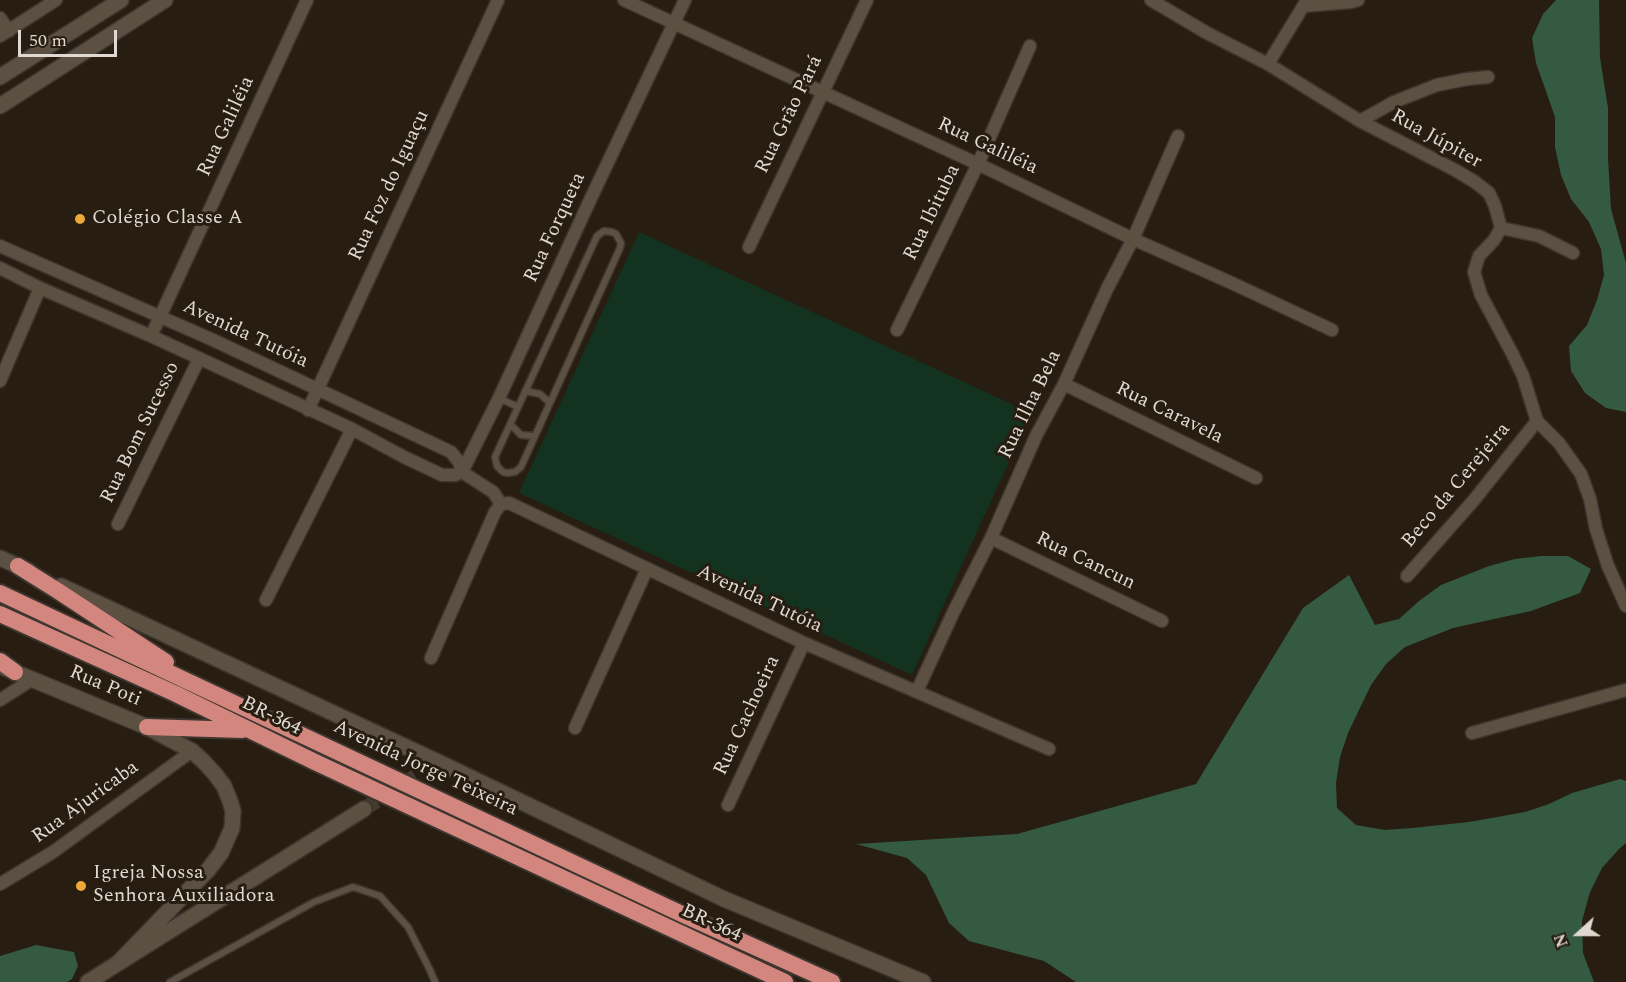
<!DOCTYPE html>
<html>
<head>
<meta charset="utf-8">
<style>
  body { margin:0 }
  #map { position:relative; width:1626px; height:982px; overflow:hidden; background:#271d11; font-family:Spectral,serif }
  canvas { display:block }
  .north { position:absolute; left:1548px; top:904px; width:60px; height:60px; -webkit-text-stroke:4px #271d11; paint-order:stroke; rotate:249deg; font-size:16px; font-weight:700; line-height:24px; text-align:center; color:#dfd9d1 }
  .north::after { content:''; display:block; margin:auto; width:21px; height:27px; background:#dfd9d1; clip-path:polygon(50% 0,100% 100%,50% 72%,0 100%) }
  .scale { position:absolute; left:18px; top:30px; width:99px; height:27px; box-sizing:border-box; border:3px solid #dfd9d1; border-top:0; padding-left:8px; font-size:18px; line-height:21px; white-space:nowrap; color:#dfd9d1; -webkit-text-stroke:4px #271d11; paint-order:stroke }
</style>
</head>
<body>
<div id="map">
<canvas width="1626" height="982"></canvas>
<div class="north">N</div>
<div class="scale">50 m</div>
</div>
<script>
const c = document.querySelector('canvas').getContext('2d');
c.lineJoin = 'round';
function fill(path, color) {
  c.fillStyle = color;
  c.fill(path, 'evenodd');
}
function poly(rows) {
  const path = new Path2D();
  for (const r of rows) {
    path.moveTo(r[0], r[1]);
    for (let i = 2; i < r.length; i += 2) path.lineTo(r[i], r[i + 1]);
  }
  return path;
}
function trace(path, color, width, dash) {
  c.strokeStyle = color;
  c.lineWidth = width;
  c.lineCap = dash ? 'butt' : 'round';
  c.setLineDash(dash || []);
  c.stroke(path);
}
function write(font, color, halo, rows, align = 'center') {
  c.font = font + ' Spectral,serif';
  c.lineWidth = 6;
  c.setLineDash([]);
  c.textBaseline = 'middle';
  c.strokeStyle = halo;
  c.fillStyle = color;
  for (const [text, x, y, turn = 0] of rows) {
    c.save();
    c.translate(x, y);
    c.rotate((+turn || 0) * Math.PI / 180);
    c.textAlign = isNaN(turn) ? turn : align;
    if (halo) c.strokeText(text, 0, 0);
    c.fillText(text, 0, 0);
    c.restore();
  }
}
fill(poly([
  [639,232,1031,413,912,675,519,493]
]), '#133320');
fill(poly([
  [1556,0,1599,0,1600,58,1608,108,1608,158,1611,209,1626,263,1626,412,1606,408,1585,393,1571,371,1569,346,1587,325,1597,300,1604,275,1601,249,1589,222,1571,199,1561,175,1555,147,1555,117,1536,63,1532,38,1543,14],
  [1541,556,1568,556,1591,569,1580,593,1531,611,1453,628,1405,647,1386,664,1371,685,1348,733,1340,757,1336,783,1337,808,1356,825,1385,830,1412,828,1469,822,1525,812,1549,804,1572,793,1620,779,1626,781,1626,843,1619,849,1602,868,1590,892,1582,921,1583,953,1594,982,1076,982,1044,961,969,941,949,923,926,875,907,858,856,844,1017,834,1196,784,1303,608,1349,575,1375,625,1399,619,1419,601,1441,585,1489,566,1515,559],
  [36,945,74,952,78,966,72,979,67,982,0,982,0,956]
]), '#345a41');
trace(poly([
  [364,809,438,762]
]), '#43392e', 15, [15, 8]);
const service = poly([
  [604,231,612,232,616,234,621,243,620,248,521,467,515,472,507,473,503,472,497,466,495,457,597,236,604,231],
  [525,391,540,394,550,403],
  [499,398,518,407],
  [510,424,521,435,535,436],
  [170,982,314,902,353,887,380,896,408,927,430,970,435,982]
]);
const minor = poly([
  [624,0,978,164,1133,239,1234,284,1332,330],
  [1151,0,1207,33,1268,64,1360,121,1455,170,1475,182,1489,193,1495,206,1501,228,1494,240,1479,256,1474,272,1477,282,1481,295,1513,355,1523,376,1537,421,1559,443,1581,474,1590,499,1596,529,1608,566,1626,606],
  [1304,6,1351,2,1358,0],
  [0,18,9,31],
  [0,36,56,0],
  [1268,64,1307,0],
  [1360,121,1394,102,1437,85,1467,79,1488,77],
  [1501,228,1539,236,1573,253],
  [0,246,213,340,451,452,459,462,462,472,493,492,501,504],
  [749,247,867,0],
  [0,268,40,288,151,336,352,429,404,457,442,475,455,475,462,472],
  [897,330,978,164,1030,46],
  [151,336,307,0],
  [0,381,40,288],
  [1064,384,1256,478],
  [308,410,498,0],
  [462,472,499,398,591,198,685,0],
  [501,504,509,503,804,643,1049,749],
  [118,524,199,359],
  [991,538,1162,621],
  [1407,576,1474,500,1537,421],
  [266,600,352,429],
  [431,658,495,512,501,504],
  [917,691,954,611,991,538,1036,436,1064,384,1107,289,1133,239,1178,136],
  [0,700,33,679],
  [575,728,647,569],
  [1472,733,1626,690],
  [728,805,804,643],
  [0,884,53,852,192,751]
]);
const tertiary = poly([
  [0,77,121,0],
  [0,106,165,0],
  [0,558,29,571],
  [61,586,438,762,724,899,923,982],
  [5,668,147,727,192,751,203,761,215,774,224,786,230,801,233,811,232,828,221,853,208,870,118,963],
  [88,982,364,809]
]);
const trunk = poly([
  [18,566,58,591,166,662],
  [0,593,686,916,832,982],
  [0,614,176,694,315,762,785,982],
  [0,661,15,672],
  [147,727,242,730]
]);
trace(service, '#3d352f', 9);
trace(minor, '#3d352f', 15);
trace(tertiary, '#3d352f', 18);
trace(trunk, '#3d352f', 20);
trace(service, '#5b5042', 6);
trace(minor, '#5b5042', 12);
trace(tertiary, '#5b5042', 15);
trace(trunk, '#d2867d', 16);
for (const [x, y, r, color] of [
  [80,219,6,"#eca93a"],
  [81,886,6,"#eca93a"]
]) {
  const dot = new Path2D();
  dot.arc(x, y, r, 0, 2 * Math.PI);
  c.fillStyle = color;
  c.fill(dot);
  trace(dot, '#271d11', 2);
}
write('20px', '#dfd9d1', '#271d11', [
  ["Rua Grão Pará",790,115,-64],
  ["Rua Galiléia",227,127,-65],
  ["Rua Júpiter",1436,140,29],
  ["Rua Galiléia",987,147,25],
  ["Rua Foz do Iguaçu",390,186,-65],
  ["Rua Ibituba",933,213,-64],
  ["Rua Forqueta",556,228,-65],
  ["Avenida Tutóia",245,335,25],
  ["Rua Ilha Bela",1031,405,-64],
  ["Rua Caravela",1169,414,26],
  ["Rua Bom Sucesso",141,433,-64],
  ["Beco da Cerejeira",1457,486,-50],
  ["Rua Cancun",1085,562,26],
  ["Avenida Tutóia",759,600,25],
  ["Rua Poti",105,687,23],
  ["Rua Cachoeira",748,716,-65],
  ["BR-364",271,717,26],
  ["Avenida Jorge Teixeira",425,769,25],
  ["Rua Ajuricaba",86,803,-36],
  ["BR-364",711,924,25]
]);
write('20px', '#dfd9d1', '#271d11', [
  ["Colégio Classe A",92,219],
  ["Igreja Nossa",93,874],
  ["Senhora Auxiliadora",93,897]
], 'left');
</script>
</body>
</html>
